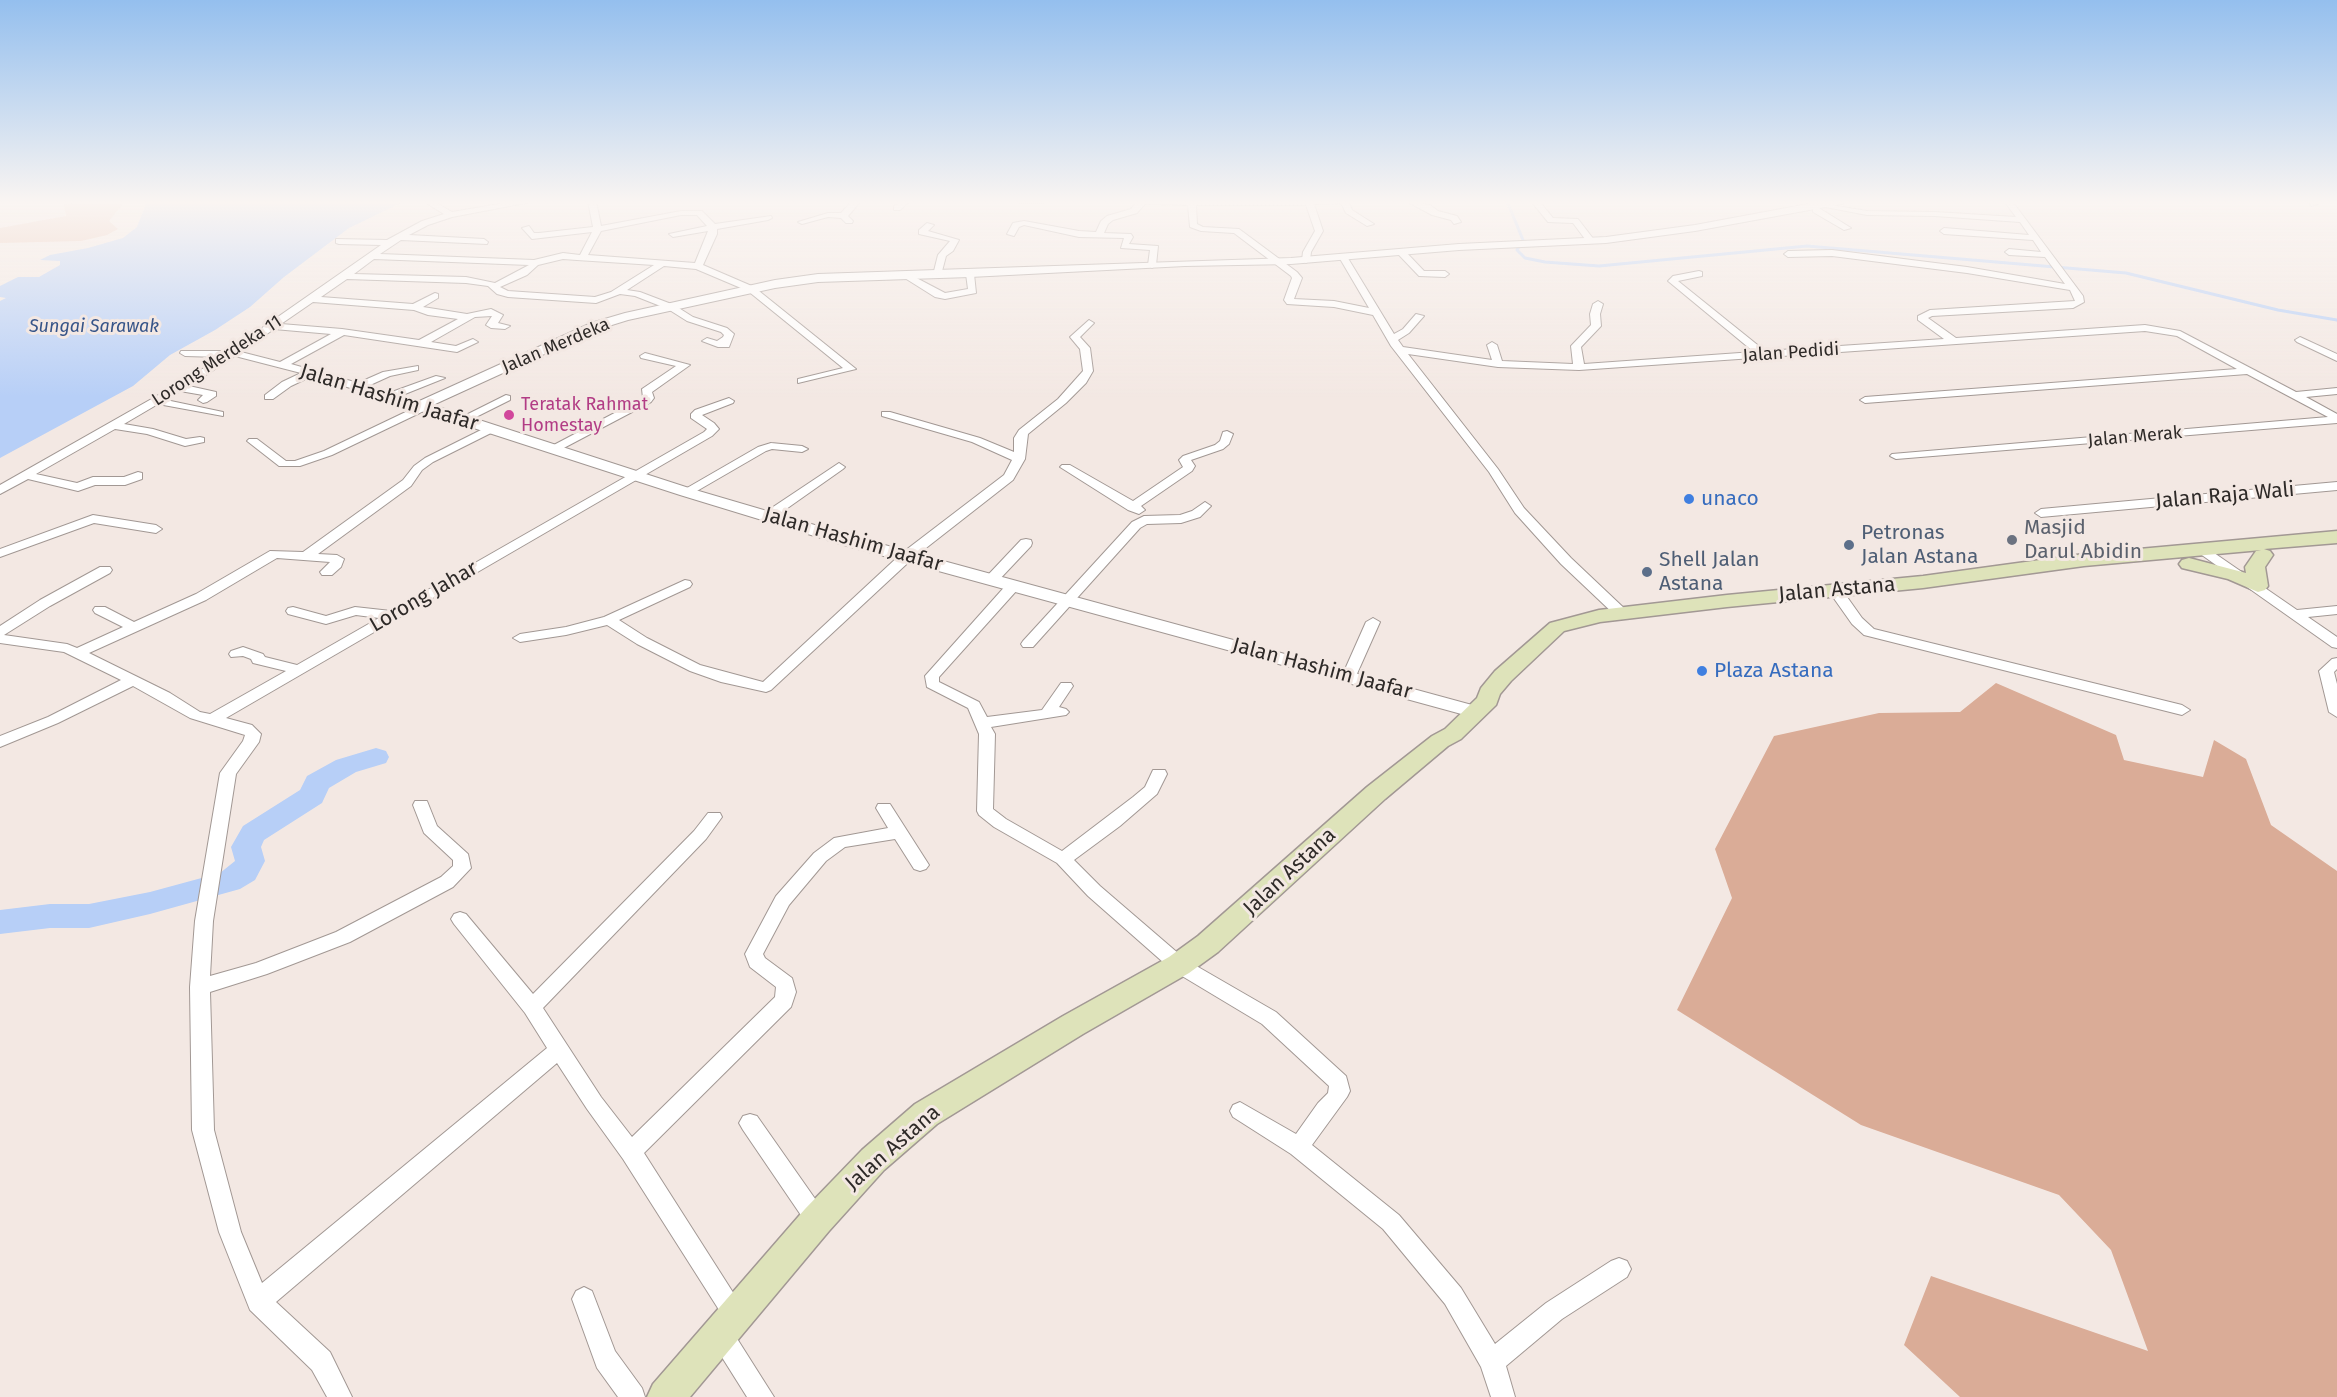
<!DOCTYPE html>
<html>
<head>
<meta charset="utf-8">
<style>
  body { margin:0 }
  canvas { display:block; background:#f3e8e3 }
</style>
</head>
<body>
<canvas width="2337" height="1397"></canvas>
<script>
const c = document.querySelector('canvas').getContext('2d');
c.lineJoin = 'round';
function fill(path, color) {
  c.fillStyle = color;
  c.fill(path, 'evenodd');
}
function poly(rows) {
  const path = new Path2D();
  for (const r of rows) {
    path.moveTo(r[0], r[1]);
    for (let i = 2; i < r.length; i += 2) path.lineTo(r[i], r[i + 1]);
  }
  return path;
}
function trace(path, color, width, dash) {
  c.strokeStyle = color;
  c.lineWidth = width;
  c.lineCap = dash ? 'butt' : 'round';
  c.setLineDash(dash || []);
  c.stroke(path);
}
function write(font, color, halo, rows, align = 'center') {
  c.font = font + ' "Fira Sans",sans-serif';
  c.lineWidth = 6;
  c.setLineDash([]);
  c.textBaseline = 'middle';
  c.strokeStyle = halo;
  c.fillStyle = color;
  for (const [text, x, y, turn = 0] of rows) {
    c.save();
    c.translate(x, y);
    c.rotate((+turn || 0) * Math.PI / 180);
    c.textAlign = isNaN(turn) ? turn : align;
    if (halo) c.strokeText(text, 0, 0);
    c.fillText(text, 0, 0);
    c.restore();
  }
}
fill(poly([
  [82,201,125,201,109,221,118,229,107,235,81,241,0,243,0,228,66,216,64,205]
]), '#e9c3b2');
fill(poly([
  [1996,683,2116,735,2124,760,2203,777,2214,740,2246,759,2271,825,2337,871,2337,1397,1960,1397,1904,1345,1931,1276,2148,1351,2111,1250,2059,1195,1861,1125,1677,1010,1732,898,1715,849,1774,736,1879,713,1960,712]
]), '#daac97');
fill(poly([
  [147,201,405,201,349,228,284,277,250,307,215,330,170,355,133,386,0,458,0,301,6,298,0,297,0,286,18,277,39,277,60,265,60,261,40,260,50,255,88,248,123,238,137,227]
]), '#b7cff7');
trace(poly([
  [1507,201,1523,240,1517,250,1525,258,1545,262,1599,266,1807,246,2126,273,2278,310,2337,320]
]), '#b7cff7', 3);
fill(poly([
  [376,748,386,751,389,757,386,763,356,772,329,788,322,803,264,840,261,847,265,861,255,880,240,889,150,914,89,928,50,928,0,934,0,910,50,904,89,904,150,892,220,873,235,861,231,847,243,826,300,790,307,776,336,760,376,748]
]), '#b7cff7');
const minor = poly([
  [423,201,433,201,452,212,517,201,536,201,452,217,428,225,409,235,484,239,488,242,487,244,401,240,380,254,534,260,563,253,580,255,592,232,532,239,522,228,529,226,534,233,539,233,593,227,588,201,596,201,601,226,681,211,702,211,715,224,771,216,772,218,768,220,717,229,717,234,703,265,754,287,856,369,798,383,798,379,843,368,748,291,696,269,664,266,627,290,640,292,674,305,693,317,727,328,734,334,729,347,718,347,702,341,707,338,717,341,723,337,724,335,721,332,687,321,668,309,635,296,620,294,596,303,508,297,497,294,488,286,466,283,347,279,321,297,413,304,435,293,438,294,438,298,423,307,467,314,491,309,503,315,498,323,510,326,505,329,491,328,486,325,492,316,475,317,431,342,456,346,473,339,478,342,457,352,344,335,291,364,358,383,383,372,418,366,418,370,390,376,368,386,389,393,436,376,445,378,400,396,428,405,428,409,332,455,300,466,279,466,247,441,249,439,257,439,286,461,295,461,324,451,414,408,312,376,291,386,273,399,265,399,265,395,282,382,301,373,235,356,189,386,216,392,216,396,207,402,203,403,198,400,203,395,180,391,166,400,223,412,223,416,158,404,124,424,153,429,186,439,200,437,204,438,204,442,185,446,147,434,115,429,36,474,77,483,93,477,124,477,138,472,142,473,142,479,125,485,95,485,78,491,28,479,0,494,0,485,192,376,220,357,185,356,180,353,181,351,229,351,381,245,339,244,336,243,336,239,387,240,422,221,444,214,423,201],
  [681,215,697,215,707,226,669,234,673,237,708,231,695,263,588,255,601,231,681,215],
  [374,259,529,265,495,283,466,277,354,274,374,259],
  [563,259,577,260,654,265,611,292,595,297,508,291,500,287,527,275,538,265,563,259],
  [313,302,414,310,428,315,458,319,419,340,342,329,281,324,313,302],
  [274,329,331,334,280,362,241,352,274,329],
  [852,201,861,201,848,216,853,221,852,223,846,223,841,218,828,217,802,224,798,222,828,213,841,213,852,201],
  [901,201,910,201,900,210,894,210,894,206,901,201],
  [1015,201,1047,201,1043,203,1019,203,1015,201],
  [1131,201,1348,201,1352,210,1374,224,1367,226,1346,213,1341,203,1314,204,1323,231,1311,252,1310,260,1306,263,1302,260,1303,252,1315,231,1306,205,1196,205,1197,224,1203,227,1239,229,1297,272,1302,278,1294,299,1334,301,1369,308,1339,257,1346,255,1394,334,1403,329,1416,314,1424,316,1409,333,1398,340,1403,347,1492,360,1487,345,1492,342,1497,345,1502,361,1573,364,1571,346,1591,325,1590,314,1593,304,1598,301,1603,304,1600,314,1601,326,1581,347,1584,364,1754,352,1668,281,1673,276,1699,271,1702,272,1702,276,1678,281,1765,351,1944,339,1918,320,1918,316,1930,310,2075,301,2070,290,1967,273,1832,256,1788,257,1784,254,1788,251,1832,250,1967,267,2065,284,2045,257,2009,255,2005,252,2009,249,2041,252,2033,240,1944,234,1940,231,1944,228,2029,235,2020,222,1935,216,1867,215,1815,205,1819,203,1867,211,1935,212,2016,217,2004,201,2012,201,2083,296,2084,302,2073,308,1932,316,1928,318,1956,338,2145,325,2180,331,2296,392,2337,388,2337,394,2306,397,2337,414,2337,423,1896,459,1890,456,1892,454,2328,417,2247,374,1865,403,1860,400,1865,397,2237,369,2177,336,2145,331,1579,370,1498,367,1408,354,1498,469,1524,508,1571,558,1626,610,1628,613,1626,616,1621,617,1616,616,1561,564,1515,513,1489,472,1391,346,1373,315,1334,307,1287,304,1284,300,1292,278,1291,276,1234,233,1201,231,1190,227,1188,205,1145,204,1137,213,1113,220,1108,224,1104,233,1131,234,1133,237,1129,244,1158,246,1156,265,1152,268,1148,265,1150,250,1121,248,1124,238,1079,237,1024,225,1019,227,1014,236,1007,234,1013,223,1024,221,1079,231,1096,232,1101,221,1107,216,1131,209,1136,203,1131,201],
  [1406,201,1430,205,1438,211,1457,216,1461,222,1454,224,1451,220,1432,215,1406,201],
  [1531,201,1539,201,1553,218,1578,219,1595,241,1588,243,1573,223,1548,222,1531,201],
  [2309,201,2317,201,2318,204,2311,206,2309,201],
  [1813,208,1819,208,1851,228,1844,230,1813,212,1813,208],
  [927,223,934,225,928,231,959,240,953,251,946,256,941,275,937,278,933,275,938,255,950,241,919,234,919,230,927,223],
  [1398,250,1404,250,1424,271,1445,271,1449,274,1445,277,1419,276,1398,254,1398,250],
  [970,271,974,274,976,293,945,299,935,297,900,275,907,273,945,293,968,289,966,274,970,271],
  [1089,320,1094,323,1080,337,1090,348,1093,371,1086,383,1066,403,1028,434,1025,459,1013,480,912,559,771,690,766,692,721,682,690,671,637,644,607,625,566,635,520,642,513,638,520,634,566,627,604,617,685,580,690,581,692,584,690,587,619,620,647,638,700,665,763,682,902,553,1004,475,1012,460,972,442,882,416,882,412,890,412,980,438,1014,452,1014,438,1019,430,1058,399,1083,371,1080,349,1070,337,1089,320],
  [2300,337,2337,354,2337,361,2297,342,2295,340,2300,337],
  [645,353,690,365,652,392,654,398,651,402,558,451,550,451,550,447,643,398,642,389,676,366,641,358,640,356,645,353],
  [506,395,510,396,510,400,466,422,462,423,456,420,506,395],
  [729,398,734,401,733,403,702,415,714,423,719,429,712,436,226,718,252,725,261,734,259,742,236,774,213,921,210,976,256,963,336,932,441,877,453,866,453,860,424,833,413,805,415,801,427,801,437,826,468,854,471,868,453,887,350,942,267,974,210,992,214,1130,241,1232,262,1283,547,1048,525,1013,454,924,451,919,454,914,460,912,466,914,533,994,694,831,708,813,720,813,722,817,706,839,543,1008,601,1097,632,1137,775,997,776,987,750,967,745,954,776,896,814,853,834,838,888,828,876,808,878,804,890,804,929,865,926,869,920,871,914,869,895,839,845,847,826,861,789,905,763,954,765,958,792,978,796,992,791,1007,644,1153,748,1316,744,1324,736,1328,728,1324,623,1159,587,1109,557,1063,276,1302,330,1352,352,1397,327,1397,312,1370,250,1310,219,1232,192,1130,190,987,195,921,220,773,243,741,245,735,190,718,133,686,58,723,0,747,0,736,48,717,121,680,64,652,0,643,0,626,40,600,100,567,110,567,112,570,110,573,50,606,4,635,67,644,77,648,123,627,95,613,93,610,95,607,105,607,134,622,196,594,270,551,303,552,403,480,414,466,425,458,487,427,495,427,495,431,433,462,422,470,411,486,318,554,337,555,344,559,341,567,332,575,322,575,320,572,330,562,277,558,206,600,89,653,170,693,200,712,210,714,286,671,253,663,251,659,243,656,231,657,229,654,231,651,243,647,263,654,265,657,297,665,379,618,356,615,326,624,288,614,286,611,288,608,293,607,326,616,355,607,391,611,704,432,707,429,691,418,691,414,695,410,729,398],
  [1227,431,1233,434,1229,444,1223,449,1191,460,1195,466,1192,471,1141,506,1145,510,1139,514,1128,510,1060,467,1062,465,1070,465,1133,501,1183,467,1179,460,1183,456,1215,445,1220,441,1223,432,1227,431],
  [771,443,802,446,808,449,802,452,772,449,766,451,690,495,686,496,680,492,758,447,771,443],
  [839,463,845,467,843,469,772,519,764,519,762,516,764,513,839,463],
  [2337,482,2337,490,2041,517,2035,513,2041,509,2337,482],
  [1205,502,1211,506,1200,517,1181,523,1147,524,1140,528,1033,647,1023,647,1021,644,1023,641,1132,522,1144,516,1180,515,1192,511,1205,502],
  [93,515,156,525,162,529,156,533,94,523,0,557,0,549,93,515],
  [1026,539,1031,540,1032,543,1031,546,997,582,987,582,985,579,987,576,1021,540,1026,539],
  [2204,546,2297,610,2337,606,2337,614,2308,617,2337,637,2337,648,2332,647,2199,553,2198,550,2204,546],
  [1013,582,1020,586,1018,589,939,677,939,682,979,702,987,717,1042,710,1061,683,1071,683,1073,686,1059,707,1066,709,1069,712,1066,715,991,727,995,734,993,809,1006,819,1062,851,1133,797,1145,787,1153,770,1165,770,1167,774,1157,794,1120,826,1074,860,1100,886,1186,960,1276,1012,1346,1076,1350,1091,1347,1097,1312,1145,1399,1215,1461,1288,1495,1344,1546,1303,1611,1261,1619,1258,1627,1261,1631,1269,1627,1277,1562,1319,1506,1366,1515,1397,1491,1397,1481,1367,1445,1304,1383,1229,1291,1154,1233,1117,1230,1111,1233,1105,1240,1102,1296,1134,1318,1103,1328,1093,1329,1086,1262,1024,1172,970,1088,896,1057,863,994,827,979,815,977,811,979,734,968,708,927,687,925,676,1008,583,1013,582],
  [1835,586,1840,587,1862,618,1874,629,2182,705,2190,710,2182,715,1864,635,1852,624,1828,590,1835,586],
  [1373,618,1380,622,1356,676,1354,679,1344,679,1342,676,1366,622,1373,618],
  [2337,658,2337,669,2334,672,2337,684,2337,717,2329,712,2319,671,2332,659,2337,658],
  [750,1114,757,1116,825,1213,828,1220,825,1227,817,1231,809,1227,743,1130,739,1123,743,1116,750,1114],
  [584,1287,592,1291,615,1351,642,1388,645,1397,618,1397,597,1368,572,1299,576,1291,584,1287],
  [720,1323,729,1326,774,1397,747,1397,708,1335,711,1326,720,1323]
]);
const tertiary = poly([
  [1824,201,1847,201,1842,204,1695,231,1606,243,1459,250,1291,264,1185,266,970,277,818,282,775,288,628,320,599,329,433,405,692,489,859,538,1483,708,1486,712,1483,716,1476,718,847,546,680,495,415,409,413,406,415,403,591,323,625,313,775,280,818,274,1291,258,1459,244,1606,237,1695,225,1824,201]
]);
const secondary = poly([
  [2337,531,2337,543,2264,549,2270,551,2273,555,2265,567,2268,586,2265,590,2258,592,2228,579,2182,568,2179,564,2182,560,2189,558,2246,573,2245,567,2256,551,2261,550,2084,566,1923,588,1727,607,1600,622,1564,631,1511,681,1500,694,1496,705,1461,739,1448,746,1385,799,1218,952,1189,973,1083,1034,937,1124,884,1170,829,1231,690,1397,647,1397,653,1384,805,1209,862,1150,915,1104,1063,1016,1169,957,1198,936,1367,787,1432,736,1445,729,1477,698,1481,688,1495,671,1550,623,1599,610,1727,595,1923,576,2084,554,2337,531]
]);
trace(minor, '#a29894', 2);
trace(tertiary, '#a29894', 2);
trace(secondary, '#a29894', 3);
fill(minor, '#fff');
fill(tertiary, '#fff');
fill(secondary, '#dee3ba');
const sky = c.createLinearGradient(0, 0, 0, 397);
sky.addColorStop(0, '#94bfee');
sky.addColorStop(0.51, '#faf5f2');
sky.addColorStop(1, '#faf5f200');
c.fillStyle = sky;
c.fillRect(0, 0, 2337, 397);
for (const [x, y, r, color] of [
  [509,415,6,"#d1479c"],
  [1689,499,6,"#3f7fe0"],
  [2012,540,6,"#6b7280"],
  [1849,545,6,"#5c6f8a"],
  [1647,572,6,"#5c6f8a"],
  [1702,671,6,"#3f7fe0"]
]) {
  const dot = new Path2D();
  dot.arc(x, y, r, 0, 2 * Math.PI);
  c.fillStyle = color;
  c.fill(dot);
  trace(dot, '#f3e8e3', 2);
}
write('italic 18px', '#365488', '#f3e8e3', [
  ["Sungai Sarawak",94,327]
]);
write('18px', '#2e2a28', '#f3e8e3', [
  ["Jalan Merdeka",556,346,-23],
  ["Jalan Pedidi",1791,353,-4],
  ["Lorong Merdeka 11",217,361,-33],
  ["Jalan Merak",2135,437,-5]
]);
write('18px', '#b23c85', '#f3e8e3', [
  ["Teratak Rahmat",521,405],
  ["Homestay",521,426]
], 'left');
write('21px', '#2e2a28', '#f3e8e3', [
  ["Jalan Hashim Jaafar",389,398,17],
  ["Jalan Raja Wali",2225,496,-5],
  ["Jalan Hashim Jaafar",853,540,16],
  ["Jalan Astana",1837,590,-5],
  ["Lorong Jahar",424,597,-30],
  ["Jalan Hashim Jaafar",1322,669,15],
  ["Jalan Astana",1290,872,-43],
  ["Jalan Astana",893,1148,-41]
]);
write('21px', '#366cbe', '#f3e8e3', [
  ["unaco",1701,499],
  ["Plaza Astana",1714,671]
], 'left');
write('21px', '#5b616d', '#f3e8e3', [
  ["Masjid",2024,528],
  ["Darul Abidin",2024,552]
], 'left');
write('21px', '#4e5e75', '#f3e8e3', [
  ["Petronas",1861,533],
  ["Jalan Astana",1861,557],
  ["Shell Jalan",1659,560],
  ["Astana",1659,584]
], 'left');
</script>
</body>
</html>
